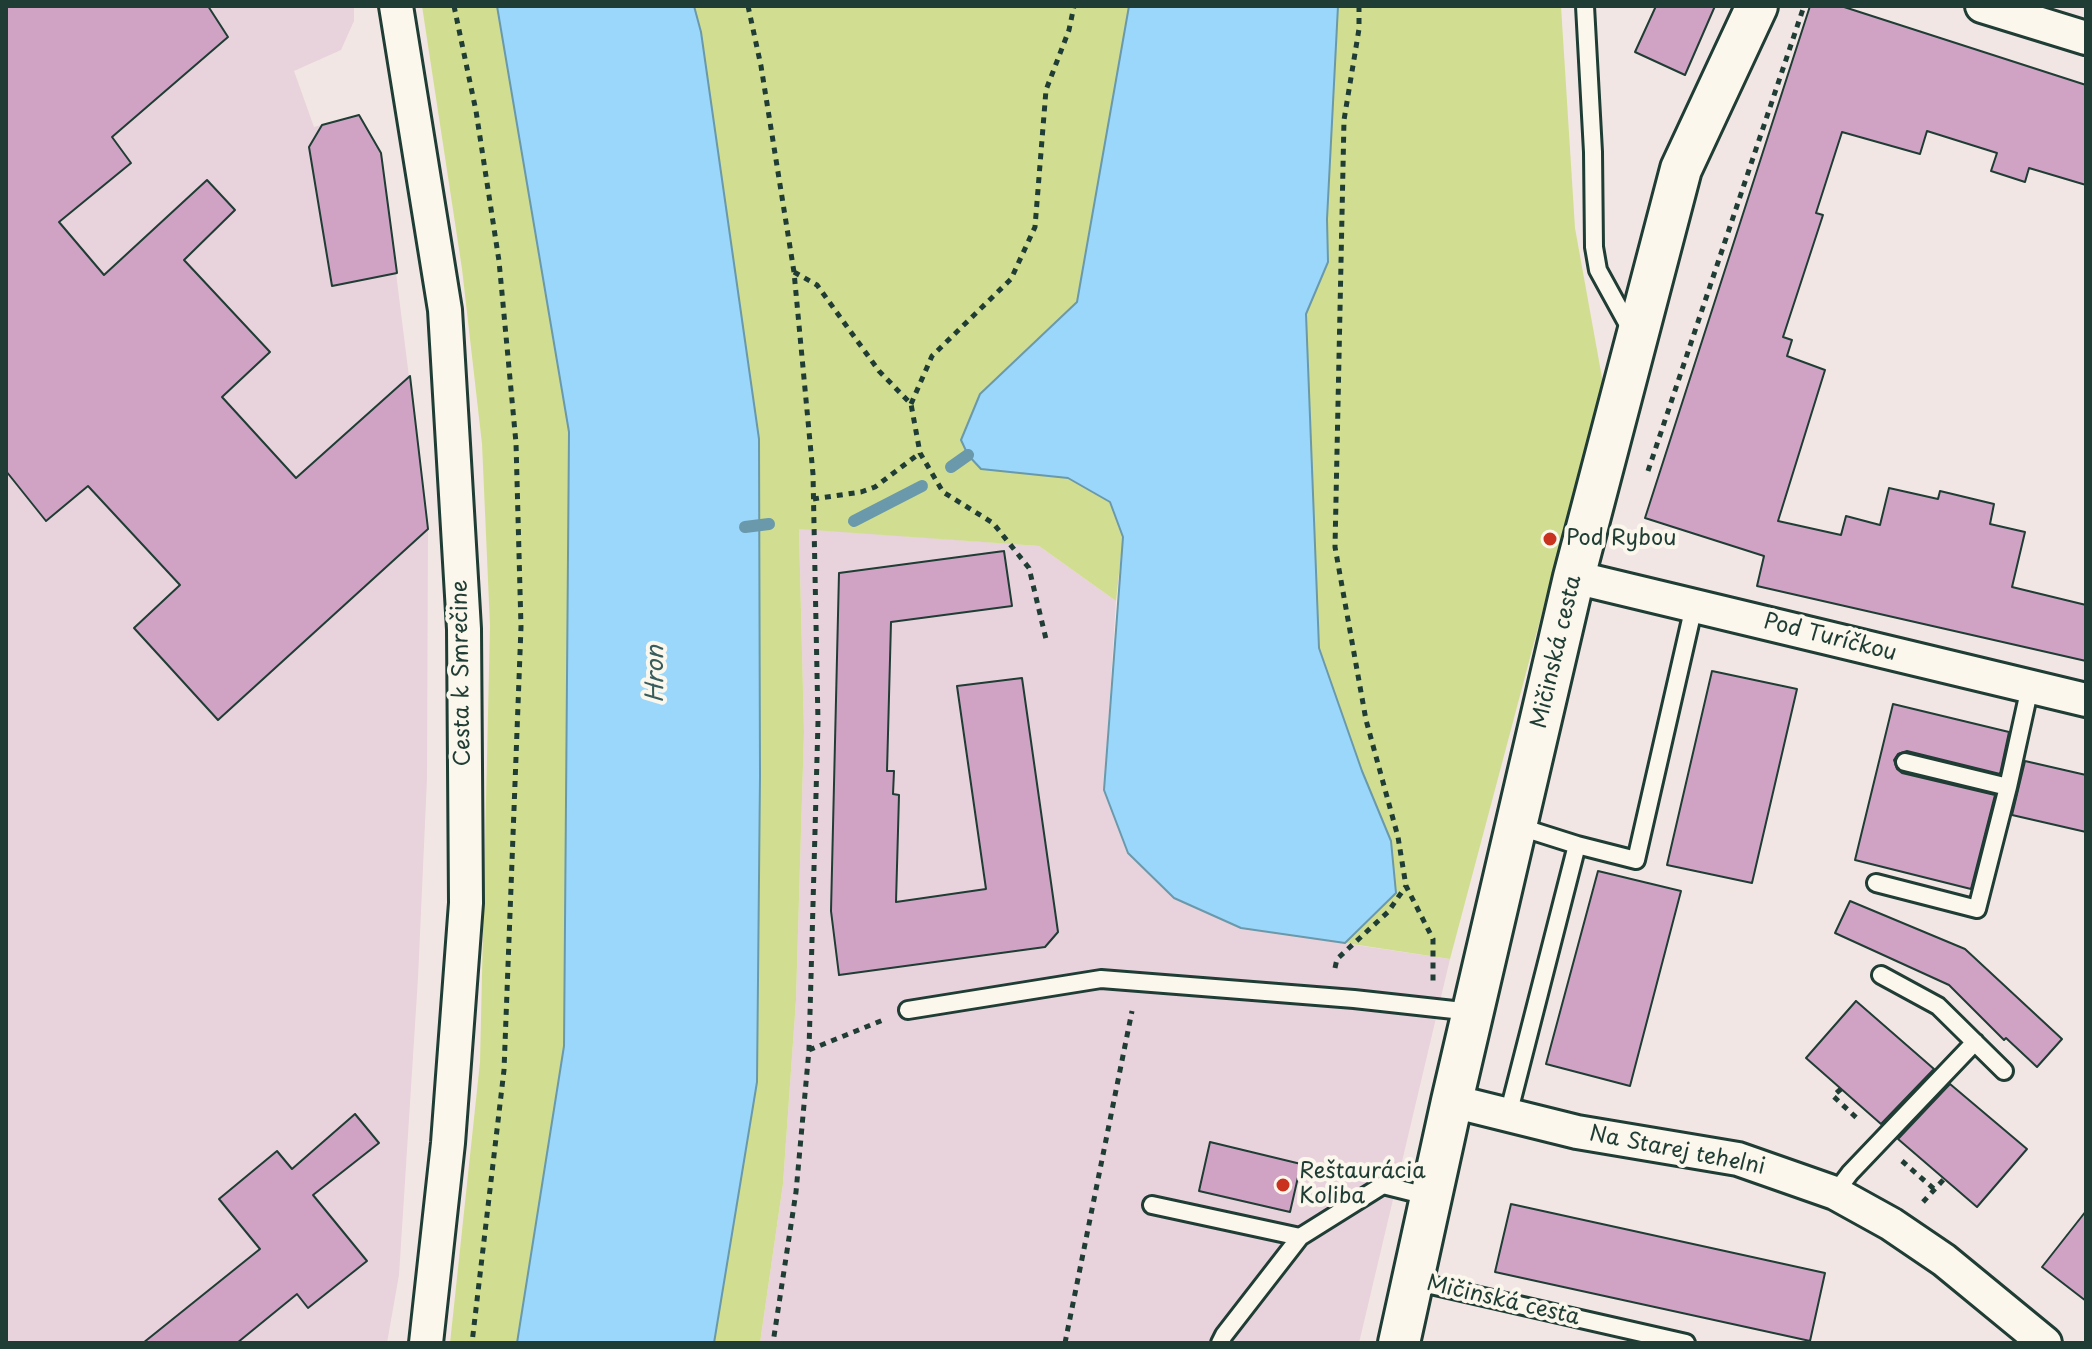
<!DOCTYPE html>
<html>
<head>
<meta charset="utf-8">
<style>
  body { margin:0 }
  #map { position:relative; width:2092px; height:1349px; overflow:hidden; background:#f2e6e4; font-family:"Playpen Sans",sans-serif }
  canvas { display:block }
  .frame { position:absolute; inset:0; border:8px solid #1f3d34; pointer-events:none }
</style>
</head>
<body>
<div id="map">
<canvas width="2092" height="1349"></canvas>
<div class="frame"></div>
</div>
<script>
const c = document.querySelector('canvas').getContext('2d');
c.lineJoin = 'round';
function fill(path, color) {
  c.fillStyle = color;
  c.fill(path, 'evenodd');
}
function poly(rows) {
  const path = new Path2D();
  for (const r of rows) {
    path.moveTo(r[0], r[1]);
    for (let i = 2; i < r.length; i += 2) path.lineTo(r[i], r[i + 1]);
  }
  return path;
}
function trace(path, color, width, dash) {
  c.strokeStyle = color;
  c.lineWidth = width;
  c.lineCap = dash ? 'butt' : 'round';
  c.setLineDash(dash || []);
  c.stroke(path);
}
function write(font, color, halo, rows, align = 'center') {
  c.font = font + ' "Playpen Sans",sans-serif';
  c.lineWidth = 8;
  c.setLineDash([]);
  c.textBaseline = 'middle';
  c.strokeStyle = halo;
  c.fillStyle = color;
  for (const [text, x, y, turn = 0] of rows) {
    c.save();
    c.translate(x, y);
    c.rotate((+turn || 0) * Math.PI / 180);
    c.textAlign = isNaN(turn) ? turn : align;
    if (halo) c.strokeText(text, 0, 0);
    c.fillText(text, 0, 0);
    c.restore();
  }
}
fill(poly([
  [6,6,354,6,354,21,341,50,294,71,314,127,359,115,381,153,428,529,427,779,418,978,399,1275,387,1343,6,1343],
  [799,528,1039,546,1116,601,1104,790,1128,853,1174,898,1241,928,1450,959,1359,1343,760,1343,783,1184,796,1000,804,732]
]), '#e8d2db');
fill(poly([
  [422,6,497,6,569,432,564,1046,517,1343,450,1343,480,1062,490,626,482,444,462,269],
  [694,6,1129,6,1077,302,980,394,981,469,1068,478,1110,502,1123,537,1116,601,1039,546,799,529,804,732,796,1000,783,1184,760,1343,714,1343,757,1082,759,439,701,32],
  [1338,6,1561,6,1575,228,1603,383,1450,959,1345,943,1396,893,1391,841,1362,771,1319,648,1306,314,1328,262,1327,219]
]), '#d1de91');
const water = poly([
  [497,6,694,6,701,32,759,439,760,776,757,1082,714,1343,517,1343,564,1046,569,432,497,6],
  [1129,6,1338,6,1327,219,1328,262,1306,314,1319,648,1362,771,1391,841,1396,893,1345,943,1241,928,1174,898,1128,853,1104,790,1123,537,1110,502,1068,478,981,469,968,455,961,440,980,394,1077,302,1129,6]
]);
fill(water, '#9ad7fb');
trace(water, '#6999ab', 2);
trace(poly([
  [951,467,968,455],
  [854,521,922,486],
  [745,527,769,524]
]), '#6999ab', 12);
const building = poly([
  [6,6,208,6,228,37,112,137,131,163,59,222,104,275,207,180,235,210,184,260,270,352,222,397,296,478,410,376,428,529,218,720,134,628,180,585,88,486,46,521,6,471,6,6],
  [1656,6,1715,6,1685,75,1635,52,1656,6],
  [1810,6,1841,6,2086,85,2086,185,2029,168,2025,182,1991,171,1997,153,1927,131,1920,154,1842,132,1816,213,1823,215,1783,337,1792,340,1787,356,1825,370,1778,521,1841,535,1846,516,1880,525,1889,488,1938,499,1940,491,1994,504,1990,524,2025,532,2012,587,2086,605,2086,661,1757,586,1764,556,1645,518,1810,6],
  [359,115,381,153,397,273,332,286,309,147,322,125,359,115],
  [1004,551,1012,606,891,622,887,771,894,771,893,794,899,795,896,902,986,889,957,686,1022,678,1058,932,1045,947,839,975,831,911,839,573,1004,551],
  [1712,671,1797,689,1752,883,1667,865,1712,671],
  [1893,704,2009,732,2000,774,1907,751,1898,754,1894,760,1897,769,1902,773,1995,795,1971,889,1855,860,1893,704],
  [2025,761,2086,775,2086,832,2012,815,2025,761],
  [1598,871,1681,891,1630,1086,1546,1064,1598,871],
  [1850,901,1965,949,2062,1039,2037,1067,2006,1038,2004,1040,1949,985,1835,933,1850,901],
  [1856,1001,1934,1069,1881,1124,1806,1058,1856,1001],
  [1950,1084,2027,1149,1977,1207,1898,1139,1950,1084],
  [355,1114,379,1143,313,1195,367,1261,308,1308,297,1294,237,1343,143,1343,260,1249,219,1199,277,1151,292,1169,355,1114],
  [1210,1142,1301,1164,1290,1212,1199,1191,1210,1142],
  [1511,1204,1825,1273,1810,1341,1495,1272,1511,1204],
  [2086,1211,2086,1301,2042,1267,2086,1211]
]);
fill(building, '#d0a3c5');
trace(building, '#1f3d34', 2);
const service = poly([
  [1585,6,1593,152,1594,247,1598,270,1632,332],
  [1905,762,2008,787,2030,687],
  [1517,826,1577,845],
  [1876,883,1977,909,2008,787],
  [1881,975,1938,1006,2004,1071],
  [908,1010,1101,979,1354,999,1472,1012],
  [1508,1115,1577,845,1636,860,1694,606],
  [1835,1193,1850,1173,1975,1042],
  [1152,1205,1300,1237],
  [1413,1281,1686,1343],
  [1220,1343,1224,1335,1300,1237,1383,1185,1431,1197]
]);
const minor = poly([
  [396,6,445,310,464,629,466,903,448,1143,426,1343],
  [1982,6,2086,38],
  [1574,577,2086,700],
  [1452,1101,1577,1132,1738,1159,1835,1193,1891,1224,1944,1260,2045,1343]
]);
const tertiary = poly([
  [1399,1343,1452,1101,1574,577,1681,169,1757,6]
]);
trace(service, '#1f3d34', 22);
trace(minor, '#1f3d34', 38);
trace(tertiary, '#1f3d34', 46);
trace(poly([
  [454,6,476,111,499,261,516,443,521,627,504,1070,472,1343],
  [748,6,761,66,794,272,813,474,818,722,809,1050,796,1192,773,1343],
  [1359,6,1359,29,1344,120,1335,547,1366,720,1398,837,1406,886,1433,939,1433,981],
  [794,272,817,285,879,371,911,404,920,453,943,492,993,523,1029,568,1046,639],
  [911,404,932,356,1011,279,1035,227,1046,90,1069,30,1074,6],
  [1648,471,1804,6],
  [813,499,861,492,875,487,920,453],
  [1335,968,1337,959,1388,912,1406,886],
  [809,1050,883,1020],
  [1841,1089,1833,1096,1860,1121],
  [1902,1161,1934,1189],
  [1923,1202,1944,1179],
  [1065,1343,1132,1011]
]), '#1f3d34', 5, [6, 6]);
trace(service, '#fbf7ec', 16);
trace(minor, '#fbf7ec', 32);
trace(tertiary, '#fbf7ec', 40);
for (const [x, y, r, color] of [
  [1550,539,8,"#c8321e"],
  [1283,1185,8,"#c8321e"]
]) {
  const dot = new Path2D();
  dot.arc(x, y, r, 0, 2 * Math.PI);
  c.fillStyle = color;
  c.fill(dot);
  trace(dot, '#fbf7ec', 3);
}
write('22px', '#1f3d34', '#fbf7ec', [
  ["Pod Rybou",1566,539],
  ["Reštaurácia",1299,1172],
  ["Koliba",1299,1197]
], 'left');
write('22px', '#1f3d34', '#fbf7ec', [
  ["Pod Turíčkou",1830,638,14],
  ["Mičinská cesta",1557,652,-77],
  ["Cesta k Smrečine",462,673,-91],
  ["Na Starej tehelni",1677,1151,11],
  ["Mičinská cesta",1503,1301,13]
]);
write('italic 24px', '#385c5c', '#fbf7ec', [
  ["Hron",656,674,-90]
]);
</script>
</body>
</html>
